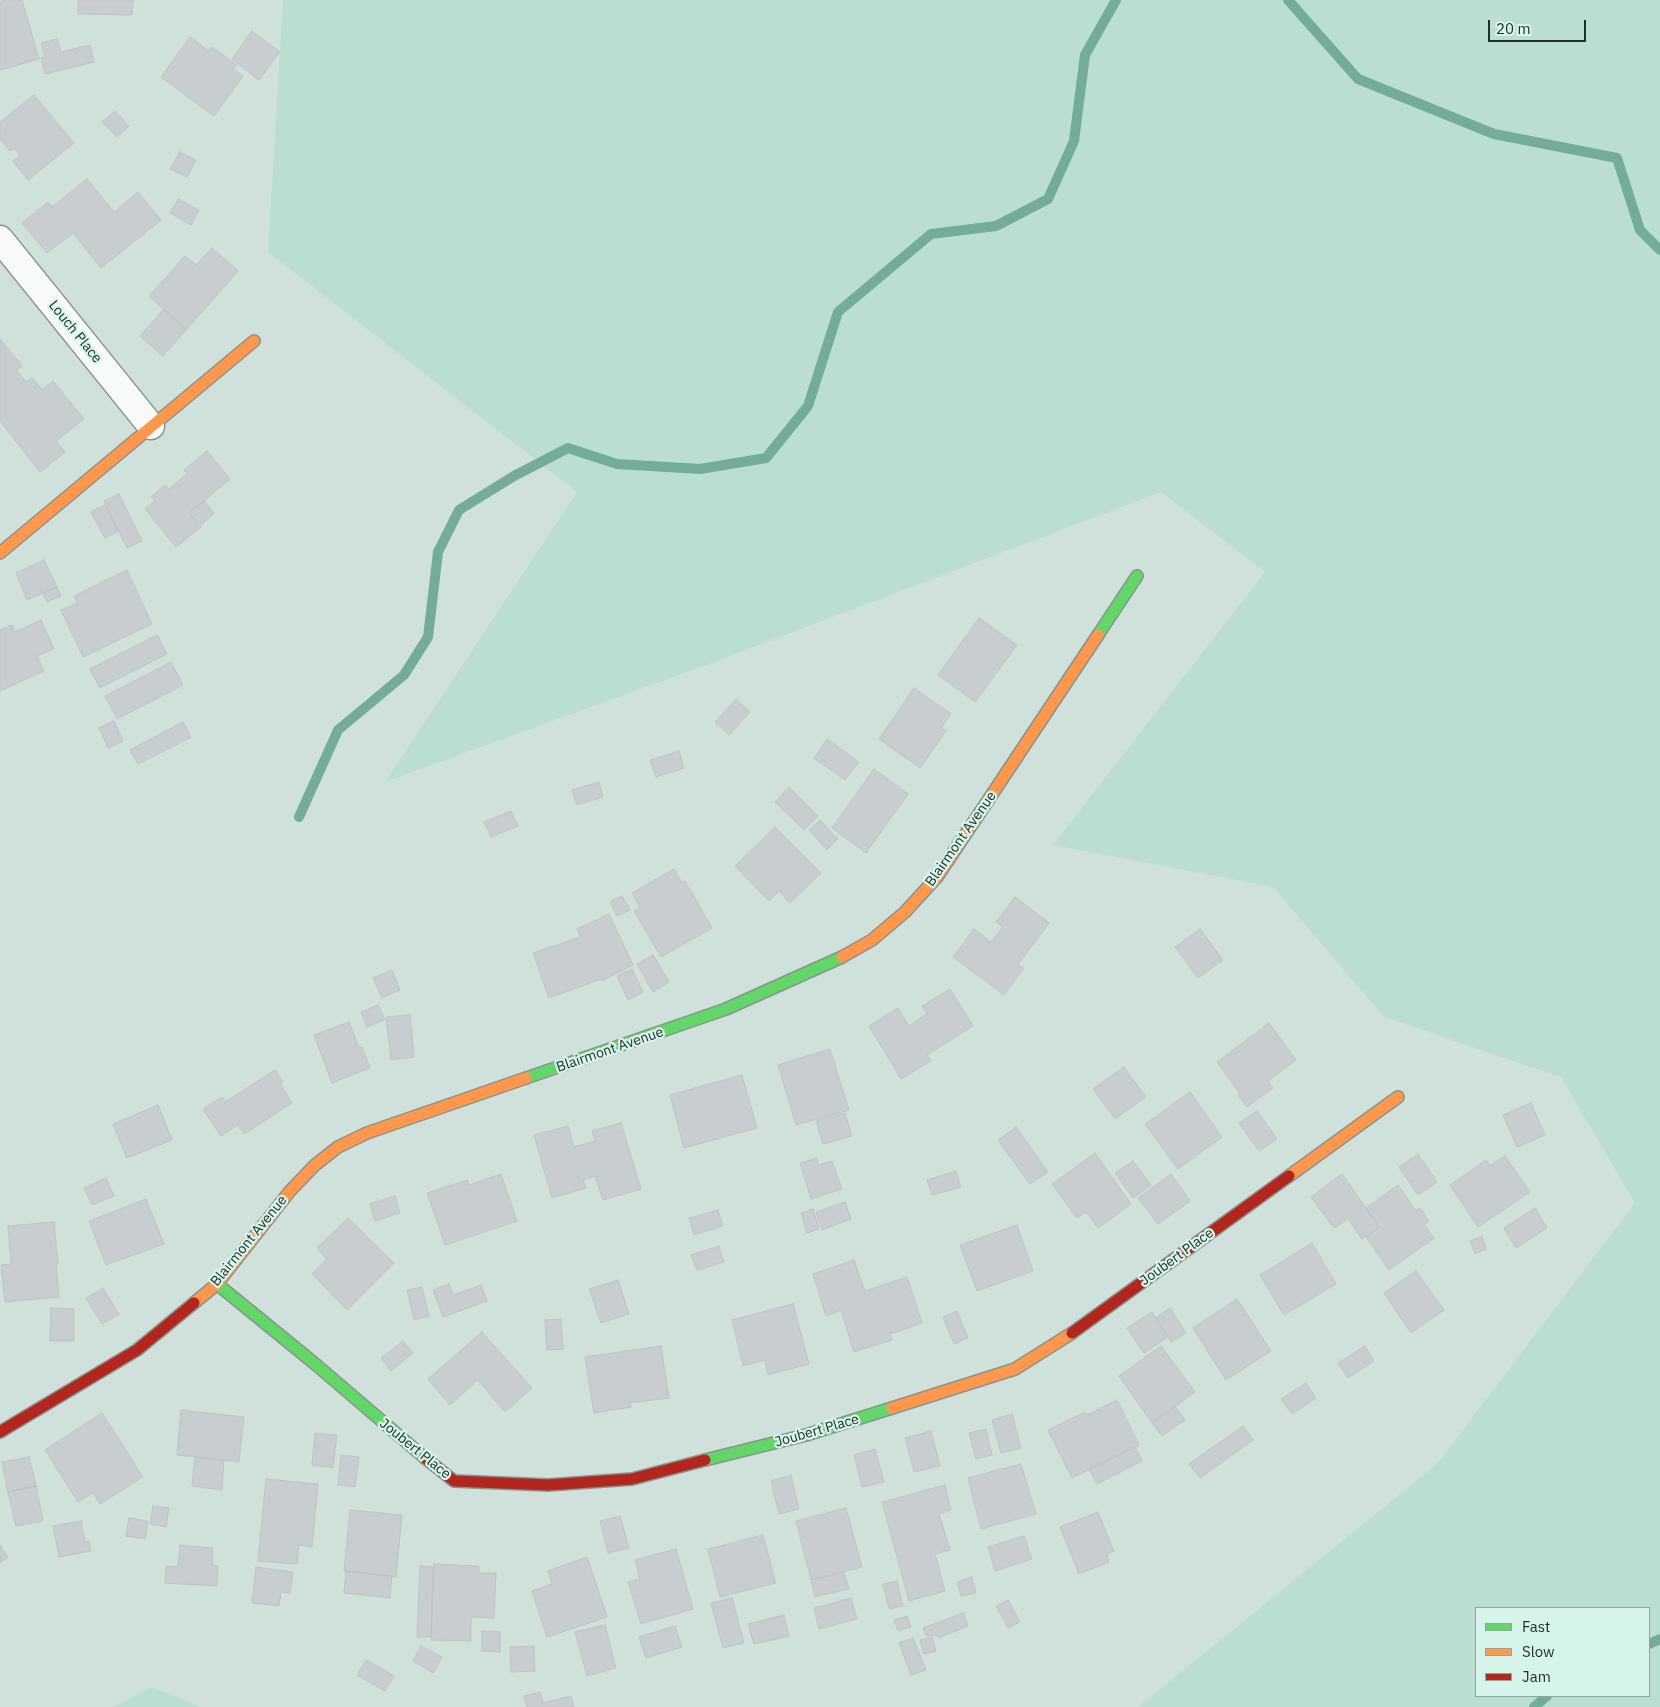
<!DOCTYPE html>
<html>
<head>
<meta charset="utf-8">
<style>
  body { margin:0 }
  #map { position:relative; width:1660px; height:1707px; overflow:hidden; background:#d0e1db; font-family:"IBM Plex Sans",sans-serif }
  canvas { display:block }
  .legend { position:absolute; left:1475px; top:1607px; width:175px; height:90px; box-sizing:border-box; background:#d7f4ea; border:1px solid #8fa59d; margin:0; padding:6px 9px; list-style:none; font-size:15px; color:#232e2a }
  .legend li { display:flex; align-items:center; gap:10px; height:25px }
  .legend b { width:25px; border:1px solid #8fa59d }
  .scale { position:absolute; left:1488px; top:20px; width:98px; height:22px; box-sizing:border-box; border:2px solid #232e2a; border-top:0; padding-left:6px; font-size:15px; line-height:18px; white-space:nowrap; color:#232e2a; -webkit-text-stroke:4px #d7f4ea; paint-order:stroke }
</style>
</head>
<body>
<div id="map">
<canvas width="1660" height="1707"></canvas>
<ul class="legend">
<li><b style="height:6px;background:#63d668"></b>Fast</li>
<li><b style="height:6px;background:#ff974d"></b>Slow</li>
<li><b style="height:6px;background:#b3261e"></b>Jam</li>
</ul>
<div class="scale">20 m</div>
</div>
<script>
const c = document.querySelector('canvas').getContext('2d');
c.lineJoin = 'round';
function fill(path, color) {
  c.fillStyle = color;
  c.fill(path, 'evenodd');
}
function poly(rows) {
  const path = new Path2D();
  for (const r of rows) {
    path.moveTo(r[0], r[1]);
    for (let i = 2; i < r.length; i += 2) path.lineTo(r[i], r[i + 1]);
  }
  return path;
}
function trace(path, color, width, dash) {
  c.strokeStyle = color;
  c.lineWidth = width;
  c.lineCap = dash ? 'butt' : 'round';
  c.setLineDash(dash || []);
  c.stroke(path);
}
function write(font, color, halo, rows, align = 'center') {
  c.font = font + ' "IBM Plex Sans",sans-serif';
  c.lineWidth = 4.5;
  c.setLineDash([]);
  c.textBaseline = 'middle';
  c.strokeStyle = halo;
  c.fillStyle = color;
  for (const [text, x, y, turn = 0] of rows) {
    c.save();
    c.translate(x, y);
    c.rotate((+turn || 0) * Math.PI / 180);
    c.textAlign = isNaN(turn) ? turn : align;
    if (halo) c.strokeText(text, 0, 0);
    c.fillText(text, 0, 0);
    c.restore();
  }
}
fill(poly([
  [283,0,1660,0,1660,1707,1138,1707,1437,1464,1635,1203,1561,1077,1384,1017,1273,887,1053,845,1265,572,1161,492,701,667,385,782,577,492,268,252],
  [1476,1608,1649,1608,1649,1696,1476,1696],
  [152,1687,201,1707,113,1707]
]), '#baded2');
trace(poly([
  [1288,0,1358,79,1494,134,1617,158,1640,230,1660,250],
  [299,817,338,730,404,675,428,637,438,552,459,510,514,476,568,448,617,464,700,469,766,458,808,406,838,312,931,234,996,226,1048,199,1074,141,1085,55,1116,0],
  [1649,1644,1660,1639],
  [1534,1707,1547,1696]
]), '#74ac9b', 10);
const building = poly([
  [5,0,22,0,39,59,0,70,0,2,5,0],
  [78,0,133,0,132,15,78,14,78,0],
  [252,31,280,52,259,80,232,59,252,31],
  [190,37,209,51,212,47,237,65,233,69,243,76,214,116,161,77,190,37],
  [57,39,61,52,90,45,94,62,45,74,41,58,45,57,41,43,57,39],
  [34,95,74,143,28,180,13,161,20,156,14,148,10,151,0,139,0,122,34,95],
  [115,111,129,126,117,137,102,122,115,111],
  [180,152,196,160,187,177,170,169,180,152],
  [87,179,114,212,138,192,161,220,101,268,73,233,47,253,22,223,48,202,52,207,87,179],
  [178,199,199,210,191,225,170,213,178,199],
  [212,248,238,271,186,330,149,296,185,256,196,265,212,248],
  [164,309,186,330,163,356,140,336,164,309],
  [0,339,22,366,16,370,26,382,32,377,42,390,53,381,84,419,56,441,65,452,40,472,0,421,0,339],
  [207,451,230,479,189,513,201,527,176,547,145,509,155,501,151,497,165,485,169,489,187,474,184,470,207,451],
  [119,494,142,541,127,548,104,501,119,494],
  [204,501,214,513,200,526,189,513,204,501],
  [105,505,118,531,105,538,91,512,105,505],
  [44,560,57,587,27,600,16,573,44,560],
  [127,570,152,624,83,657,61,610,77,603,74,596,127,570],
  [57,587,61,596,47,602,43,593,57,587],
  [979,618,1017,645,975,702,938,675,979,618],
  [41,620,54,649,37,656,44,671,0,691,0,630,12,625,15,632,41,620],
  [157,635,167,654,100,688,90,669,157,635],
  [171,662,183,685,117,719,105,696,171,662],
  [914,688,951,714,941,728,946,731,920,768,879,739,914,688],
  [736,699,750,712,729,735,715,722,736,699],
  [114,721,123,741,108,748,99,728,114,721],
  [183,722,191,737,138,764,130,750,183,722],
  [827,739,859,762,845,780,814,758,827,739],
  [679,751,684,768,656,777,650,760,679,751],
  [874,769,908,794,866,853,832,828,874,769],
  [599,782,603,797,577,805,572,790,599,782],
  [789,787,818,816,804,830,775,802,789,787],
  [511,811,518,826,491,837,484,822,511,811],
  [820,820,838,839,827,850,809,830,820,820],
  [775,827,821,873,790,903,779,891,769,901,735,866,775,827],
  [674,869,682,883,685,881,712,928,661,957,634,911,640,907,632,893,674,869],
  [622,896,630,910,617,916,610,902,622,896],
  [1015,897,1049,923,1018,964,1024,968,1004,995,953,957,974,929,991,942,1003,927,996,922,1015,897],
  [609,914,633,965,602,981,601,979,549,998,533,953,581,937,577,929,609,914],
  [1200,929,1223,960,1198,978,1175,947,1200,929],
  [653,955,669,982,653,992,637,964,653,955],
  [632,969,643,992,628,1000,617,976,632,969],
  [392,970,400,990,382,998,373,978,392,970],
  [950,989,973,1026,927,1055,931,1061,901,1079,869,1026,898,1008,909,1026,927,1014,922,1006,950,989],
  [378,1005,385,1020,367,1027,361,1012,378,1005],
  [410,1015,414,1057,391,1060,386,1017,410,1015],
  [349,1022,359,1048,362,1047,370,1068,332,1083,314,1035,349,1022],
  [1269,1023,1296,1060,1268,1081,1273,1088,1247,1107,1238,1095,1240,1094,1217,1062,1269,1023],
  [830,1049,849,1110,796,1125,778,1065,830,1049],
  [1124,1067,1146,1097,1115,1119,1093,1089,1124,1067],
  [275,1070,283,1082,280,1084,292,1103,244,1134,238,1125,221,1136,203,1109,222,1097,225,1102,275,1070],
  [742,1075,757,1128,684,1148,670,1095,742,1075],
  [1190,1092,1222,1137,1178,1169,1145,1124,1190,1092],
  [1531,1103,1545,1135,1517,1147,1503,1115,1531,1103],
  [158,1105,172,1140,127,1158,113,1124,158,1105],
  [1257,1111,1277,1139,1259,1151,1239,1123,1257,1111],
  [845,1113,852,1136,823,1144,816,1121,845,1113],
  [621,1123,641,1189,603,1200,595,1176,583,1180,586,1188,552,1198,534,1135,568,1126,574,1147,595,1141,592,1131,621,1123],
  [1016,1127,1048,1172,1030,1184,998,1140,1016,1127],
  [1095,1153,1131,1204,1098,1228,1086,1212,1077,1218,1052,1184,1095,1153],
  [1418,1154,1437,1182,1418,1195,1399,1167,1418,1154],
  [1505,1156,1530,1192,1478,1227,1450,1185,1486,1160,1490,1166,1505,1156],
  [817,1158,818,1165,832,1161,842,1189,811,1199,800,1163,817,1158],
  [1133,1161,1151,1185,1133,1198,1115,1173,1133,1161],
  [956,1171,961,1187,932,1195,927,1180,956,1171],
  [501,1174,517,1221,445,1245,427,1193,467,1180,469,1185,501,1174],
  [1171,1174,1190,1201,1158,1224,1138,1198,1171,1174],
  [1342,1174,1379,1227,1362,1239,1348,1219,1334,1228,1311,1197,1342,1174],
  [106,1178,114,1196,92,1205,84,1188,106,1178],
  [1398,1185,1416,1211,1420,1208,1429,1221,1424,1225,1434,1238,1389,1270,1366,1237,1379,1227,1366,1208,1398,1185],
  [395,1196,400,1213,375,1221,370,1204,395,1196],
  [146,1199,164,1244,106,1265,89,1221,146,1199],
  [845,1202,851,1219,822,1230,816,1212,845,1202],
  [1535,1208,1547,1228,1516,1248,1504,1228,1535,1208],
  [813,1209,819,1229,807,1233,801,1213,813,1209],
  [718,1210,723,1226,694,1235,689,1218,718,1210],
  [348,1218,394,1263,347,1310,312,1274,327,1259,317,1248,348,1218],
  [54,1222,58,1264,56,1264,59,1297,5,1302,1,1265,11,1264,8,1226,54,1222],
  [1017,1225,1033,1271,977,1291,960,1245,1017,1225],
  [1482,1236,1486,1249,1475,1254,1470,1241,1482,1236],
  [1312,1243,1336,1284,1284,1315,1260,1275,1312,1243],
  [719,1246,724,1262,697,1270,691,1255,719,1246],
  [854,1260,865,1291,907,1277,922,1323,890,1334,892,1340,854,1352,841,1310,826,1316,813,1274,854,1260],
  [1416,1271,1444,1310,1411,1333,1384,1293,1416,1271],
  [618,1280,629,1314,601,1323,589,1289,618,1280],
  [449,1284,453,1295,481,1285,487,1301,443,1317,433,1290,449,1284],
  [422,1287,429,1316,414,1320,407,1290,422,1287],
  [103,1288,119,1314,102,1324,86,1298,103,1288],
  [1237,1299,1271,1351,1226,1380,1193,1328,1237,1299],
  [793,1304,809,1364,768,1375,765,1360,743,1366,732,1320,793,1304],
  [51,1308,74,1309,74,1341,50,1341,51,1308],
  [1170,1308,1186,1333,1171,1342,1156,1318,1170,1308],
  [957,1311,968,1338,954,1344,943,1317,957,1311],
  [1152,1312,1168,1337,1144,1353,1127,1328,1152,1312],
  [561,1319,563,1349,547,1350,545,1320,561,1319],
  [482,1332,532,1388,505,1412,478,1380,450,1405,428,1379,482,1332],
  [403,1341,413,1353,391,1371,381,1358,403,1341],
  [661,1346,669,1398,630,1403,631,1407,594,1413,585,1357,661,1346],
  [1161,1346,1195,1392,1152,1423,1119,1376,1161,1346],
  [1365,1346,1374,1361,1348,1378,1338,1363,1365,1346],
  [1306,1383,1316,1398,1292,1414,1281,1399,1306,1383],
  [1117,1400,1139,1445,1072,1478,1048,1430,1085,1412,1087,1415,1117,1400],
  [1175,1406,1185,1420,1162,1436,1152,1423,1175,1406],
  [181,1410,244,1417,239,1462,177,1455,181,1410],
  [102,1413,143,1477,100,1504,93,1493,78,1502,45,1450,102,1413],
  [1012,1414,1021,1448,1001,1453,992,1420,1012,1414],
  [1243,1426,1253,1440,1200,1478,1189,1464,1243,1426],
  [986,1429,992,1455,976,1459,969,1433,986,1429],
  [931,1431,940,1466,914,1472,905,1438,931,1431],
  [315,1433,337,1435,333,1468,312,1465,315,1433],
  [1135,1447,1142,1461,1097,1484,1089,1469,1135,1447],
  [875,1449,884,1482,862,1487,854,1455,875,1449],
  [341,1455,359,1457,355,1487,338,1485,341,1455],
  [29,1457,36,1486,8,1492,2,1462,29,1457],
  [195,1457,224,1460,222,1490,192,1486,195,1457],
  [1021,1464,1036,1514,981,1529,968,1478,1021,1464],
  [791,1475,799,1509,779,1514,771,1481,791,1475],
  [266,1479,318,1484,312,1547,299,1545,297,1564,258,1561,266,1479],
  [945,1485,951,1510,939,1514,950,1550,935,1554,945,1591,909,1601,882,1502,945,1485],
  [36,1486,43,1521,16,1526,8,1492,36,1486],
  [153,1506,169,1508,166,1527,150,1524,153,1506],
  [846,1508,862,1567,811,1580,796,1521,846,1508],
  [350,1510,402,1515,396,1577,344,1571,350,1510],
  [1098,1512,1114,1551,1107,1554,1109,1562,1079,1574,1060,1527,1098,1512],
  [620,1516,629,1548,608,1553,600,1521,620,1516],
  [129,1518,148,1521,145,1539,126,1536,129,1518],
  [81,1521,85,1542,89,1541,91,1551,59,1557,53,1526,81,1521],
  [763,1535,776,1583,720,1597,708,1549,763,1535],
  [1024,1536,1032,1559,995,1571,988,1547,1024,1536],
  [0,1545,8,1557,0,1563,0,1545],
  [180,1545,213,1548,212,1565,218,1566,217,1586,165,1583,166,1566,178,1567,180,1545],
  [676,1549,693,1609,641,1624,628,1582,640,1579,635,1560,676,1549],
  [587,1557,607,1617,547,1637,532,1591,552,1584,548,1571,587,1557],
  [434,1564,479,1566,479,1573,496,1573,494,1618,471,1617,471,1641,431,1640,434,1564],
  [420,1566,433,1567,431,1637,417,1637,420,1566],
  [256,1567,293,1572,290,1593,281,1592,279,1606,252,1603,256,1567],
  [346,1571,392,1576,390,1598,344,1593,346,1571],
  [844,1572,849,1589,815,1597,811,1580,844,1572],
  [972,1577,976,1593,961,1596,957,1582,972,1577],
  [897,1581,903,1606,889,1609,883,1584,897,1581],
  [732,1598,744,1643,723,1648,711,1603,732,1598],
  [851,1598,857,1619,819,1629,814,1608,851,1598],
  [1008,1600,1020,1622,1008,1628,996,1606,1008,1600],
  [963,1613,968,1626,938,1638,936,1635,926,1636,923,1628,963,1613],
  [784,1615,789,1636,754,1644,748,1624,784,1615],
  [907,1616,911,1627,898,1631,894,1620,907,1616],
  [605,1625,616,1668,587,1676,575,1632,605,1625],
  [675,1626,682,1647,646,1658,639,1637,675,1626],
  [482,1631,500,1632,500,1652,482,1651,482,1631],
  [932,1637,936,1651,924,1654,920,1640,932,1637],
  [913,1638,926,1670,911,1675,899,1643,913,1638],
  [421,1646,442,1657,433,1673,413,1661,421,1646],
  [534,1646,535,1671,511,1672,510,1647,534,1646],
  [366,1660,394,1676,385,1691,357,1675,366,1660],
  [540,1692,543,1703,571,1696,574,1707,527,1707,524,1696,540,1692]
]);
fill(building, '#c8ced0');
trace(building, '#bdc3c5', 1);
const street = poly([
  [0,239,151,426]
]);
const fast = poly([
  [1098,635,1137,576],
  [526,1078,726,1009,842,957],
  [217,1284,314,1363,425,1458],
  [705,1460,806,1435,892,1408]
]);
const slow = poly([
  [0,553,254,341],
  [842,957,872,940,905,912,937,877,1098,635],
  [1289,1176,1398,1097],
  [194,1303,217,1284,290,1191,315,1165,338,1147,367,1133,526,1078],
  [892,1408,1015,1369,1072,1333]
]);
const jam = poly([
  [1072,1333,1289,1176],
  [0,1432,137,1350,194,1303],
  [425,1458,454,1481,548,1485,632,1479,705,1460]
]);
trace(street, '#879490', 29);
trace(fast, '#879490', 14);
trace(slow, '#879490', 14);
trace(jam, '#879490', 14);
trace(street, '#f8fafa', 26);
trace(fast, '#63d668', 11);
trace(slow, '#ff974d', 11);
trace(jam, '#b3261e', 11);
write('14px', '#232e2a', '#d7f4ea', [
  ["Louch Place",75,332,51],
  ["Blairmont Avenue",961,839,-55],
  ["Blairmont Avenue",610,1050,-19],
  ["Blairmont Avenue",249,1241,-51],
  ["Joubert Place",1177,1257,-36],
  ["Joubert Place",817,1431,-16],
  ["Joubert Place",415,1449,39]
]);
</script>
</body>
</html>
